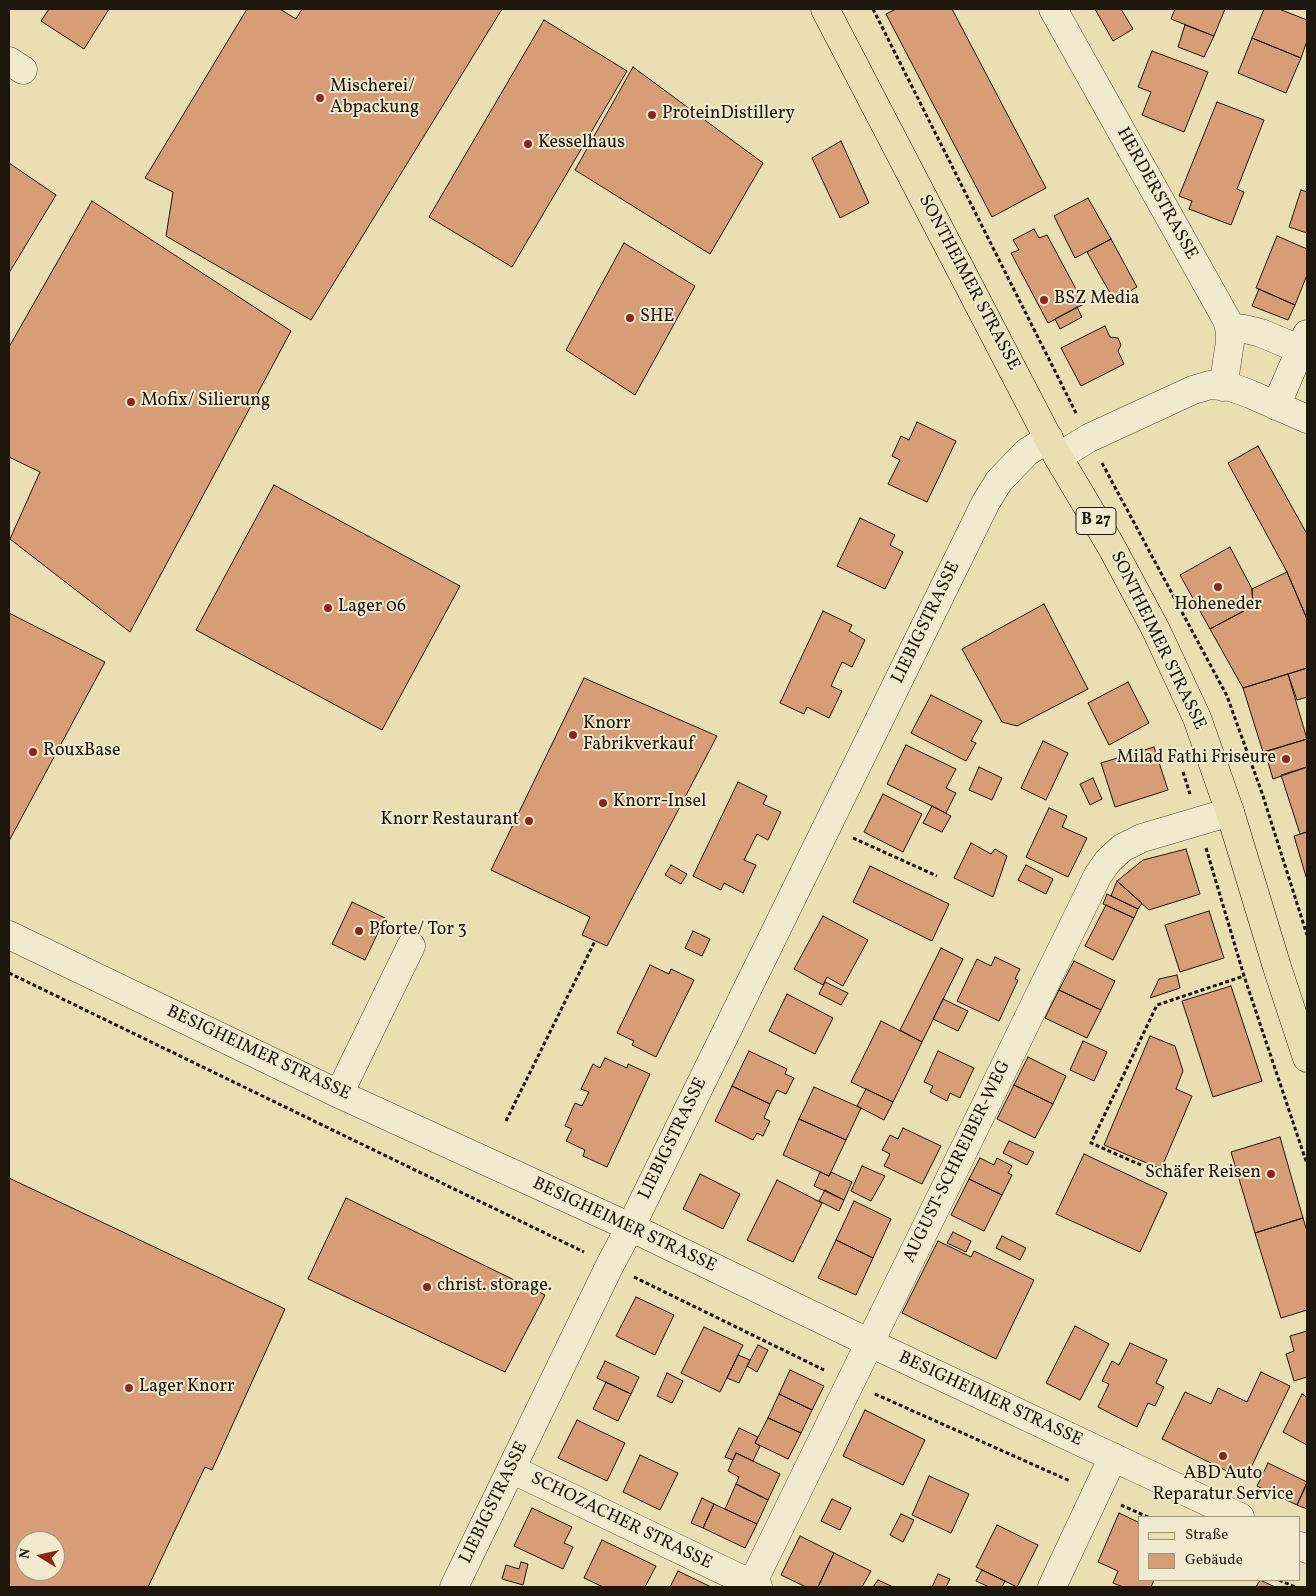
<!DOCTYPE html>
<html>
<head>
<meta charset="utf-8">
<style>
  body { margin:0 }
  #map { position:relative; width:1316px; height:1596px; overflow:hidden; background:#eadeb3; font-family:Vollkorn,serif }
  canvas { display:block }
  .frame { position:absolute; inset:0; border:10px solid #1d160d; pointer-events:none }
  .legend { position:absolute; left:1138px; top:1516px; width:162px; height:65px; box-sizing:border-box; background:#f1eace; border:1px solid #9c9581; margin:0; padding:6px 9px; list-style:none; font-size:15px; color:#1d160d }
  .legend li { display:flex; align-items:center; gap:10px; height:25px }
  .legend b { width:25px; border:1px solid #9c9581 }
  .north { position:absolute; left:15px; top:1531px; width:50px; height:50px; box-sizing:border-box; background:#f1eace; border:1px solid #9c9581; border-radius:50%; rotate:279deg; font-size:14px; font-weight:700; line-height:20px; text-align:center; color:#1d160d }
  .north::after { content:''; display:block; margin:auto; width:18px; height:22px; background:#8f2418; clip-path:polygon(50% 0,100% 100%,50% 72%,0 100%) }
</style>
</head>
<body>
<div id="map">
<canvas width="1316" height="1596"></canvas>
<div class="frame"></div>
<ul class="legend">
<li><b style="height:6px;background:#eadeb3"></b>Straße</li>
<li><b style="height:14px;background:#d79d77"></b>Gebäude</li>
</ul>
<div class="north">N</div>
</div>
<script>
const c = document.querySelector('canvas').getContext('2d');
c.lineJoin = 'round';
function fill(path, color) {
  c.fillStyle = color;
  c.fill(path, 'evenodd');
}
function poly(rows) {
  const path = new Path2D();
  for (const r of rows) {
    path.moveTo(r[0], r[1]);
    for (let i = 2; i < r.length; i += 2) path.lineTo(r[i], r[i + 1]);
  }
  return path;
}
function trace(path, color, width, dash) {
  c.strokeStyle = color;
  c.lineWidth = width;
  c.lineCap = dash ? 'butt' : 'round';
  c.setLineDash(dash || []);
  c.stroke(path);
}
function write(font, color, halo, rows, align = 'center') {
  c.font = font + ' Vollkorn,serif';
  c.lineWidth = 4;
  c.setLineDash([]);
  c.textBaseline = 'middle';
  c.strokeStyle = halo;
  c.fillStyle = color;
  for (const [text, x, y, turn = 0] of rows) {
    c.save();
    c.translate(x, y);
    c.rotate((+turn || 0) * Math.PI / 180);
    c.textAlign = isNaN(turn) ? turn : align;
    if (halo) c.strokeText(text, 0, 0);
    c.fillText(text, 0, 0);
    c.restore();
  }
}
const building = poly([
  [49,9,109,9,84,49,41,21,49,9],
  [247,9,280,9,296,19,302,9,502,9,311,320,166,236,173,192,145,178,247,9],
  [896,9,952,9,1046,188,992,217,886,14,896,9],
  [1095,9,1121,9,1133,29,1113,41,1095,9],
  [1175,9,1225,9,1214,36,1171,19,1175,9],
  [1264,9,1279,9,1307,20,1307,41,1301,58,1252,38,1264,9],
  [544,20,627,71,512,267,429,217,544,20],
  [1185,25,1214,36,1204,57,1178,47,1185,25],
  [1252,38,1301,58,1286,93,1238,73,1252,38],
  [1152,51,1208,72,1184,132,1142,115,1151,92,1138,87,1152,51],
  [633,67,763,163,710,254,575,170,633,67],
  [1217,102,1264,120,1237,189,1244,192,1231,225,1189,209,1192,201,1179,196,1217,102],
  [841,141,869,203,840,218,812,158,841,141],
  [9,163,56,195,9,273,9,163],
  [1301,190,1307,192,1307,233,1289,227,1301,190],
  [1088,198,1111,239,1075,258,1054,216,1088,198],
  [92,201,291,331,130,632,10,539,40,472,9,457,9,347,92,201],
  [1034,229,1039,238,1047,235,1084,304,1048,323,1011,253,1019,250,1013,240,1034,229],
  [1277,236,1307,249,1307,275,1295,305,1256,288,1277,236],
  [1111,239,1137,287,1114,300,1087,252,1111,239],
  [624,243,695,286,635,395,566,350,624,243],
  [1259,289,1295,305,1288,320,1252,306,1259,289],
  [1077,307,1082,317,1060,329,1055,319,1077,307],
  [1105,326,1110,337,1118,338,1121,345,1118,351,1124,364,1081,386,1061,348,1105,326],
  [917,422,956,441,927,502,888,484,900,460,892,456,901,436,909,440,917,422],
  [1258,446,1307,534,1307,619,1287,572,1228,463,1258,446],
  [274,485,460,586,382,730,196,630,274,485],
  [860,518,895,535,890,545,903,552,885,589,837,566,860,518],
  [1230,547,1252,589,1253,606,1210,629,1180,575,1230,547],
  [1287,572,1307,619,1307,668,1243,688,1210,629,1253,606,1252,589,1287,572],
  [1044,604,1088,689,1017,726,1002,722,962,649,1044,604],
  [823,611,852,625,849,631,865,640,852,667,842,662,831,686,842,691,829,718,807,707,804,714,780,703,823,611],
  [9,613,105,662,9,841,9,613],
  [1307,668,1307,697,1297,700,1288,674,1307,668],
  [1288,674,1307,739,1263,752,1243,688,1288,674],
  [584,678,717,736,607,946,582,935,590,917,491,870,584,678],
  [1128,682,1149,723,1109,745,1088,703,1128,682],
  [931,695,982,721,971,741,976,743,966,761,911,733,931,695],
  [1307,739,1307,767,1273,779,1265,752,1307,739],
  [1043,741,1068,753,1046,800,1021,788,1043,741],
  [906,745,956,769,946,788,956,793,946,813,887,784,906,745],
  [1154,747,1168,790,1115,807,1101,763,1154,747],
  [979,767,1002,778,992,800,969,790,979,767],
  [1307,767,1307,832,1300,834,1281,775,1307,767],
  [1093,778,1102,799,1090,805,1080,784,1093,778],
  [738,782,767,796,763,804,781,812,768,840,757,834,744,860,756,865,743,893,724,883,721,890,693,876,738,782],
  [883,794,922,814,903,852,864,832,883,794],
  [932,806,951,816,942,832,923,823,932,806],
  [1049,808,1067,816,1062,827,1087,838,1068,877,1026,857,1049,808],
  [1307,832,1307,880,1294,836,1307,832],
  [971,843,991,854,995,849,1007,856,993,897,954,878,971,843],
  [1186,849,1200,894,1149,910,1117,881,1143,860,1186,849],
  [671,865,687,874,681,884,665,875,671,865],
  [1026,865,1053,879,1046,894,1018,880,1026,865],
  [870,866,949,904,932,941,853,902,870,866],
  [1117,881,1142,903,1138,909,1111,896,1117,881],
  [1107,894,1138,909,1134,918,1103,904,1107,894],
  [352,902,385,918,365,960,332,944,352,902],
  [1106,905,1134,918,1113,960,1085,946,1106,905],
  [1209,911,1224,958,1180,972,1165,925,1209,911],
  [823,916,868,940,843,986,827,977,823,985,794,969,823,916],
  [693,931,710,939,702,956,685,948,693,931],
  [941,948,963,959,922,1042,900,1030,941,948],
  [995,957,1020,969,1015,979,1018,980,999,1021,957,1001,977,959,991,966,995,957],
  [1074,961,1115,981,1101,1010,1059,990,1074,961],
  [650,965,669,974,671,969,694,980,656,1057,632,1045,634,1041,617,1033,650,965],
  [1177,975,1180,988,1150,998,1159,979,1177,975],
  [825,982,848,993,841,1005,819,994,825,982],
  [1231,986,1262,1081,1213,1097,1182,1001,1231,986],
  [1059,990,1101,1010,1087,1038,1045,1018,1059,990],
  [787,994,833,1018,815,1054,769,1031,787,994],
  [943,999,968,1011,958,1031,933,1019,943,999],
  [881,1021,922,1042,893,1102,851,1082,881,1021],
  [1150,1036,1175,1046,1183,1071,1176,1089,1192,1096,1161,1169,1104,1145,1150,1036],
  [1083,1041,1107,1052,1094,1081,1070,1070,1083,1041],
  [749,1051,787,1069,785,1074,794,1078,786,1094,777,1090,770,1104,732,1086,749,1051],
  [938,1051,974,1068,960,1098,950,1093,947,1101,930,1092,933,1086,924,1082,938,1051],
  [1028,1057,1066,1076,1053,1104,1014,1085,1028,1057],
  [605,1058,627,1068,628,1064,650,1074,607,1167,583,1156,585,1150,566,1141,572,1129,565,1126,575,1103,582,1106,589,1092,581,1089,593,1064,600,1068,605,1058],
  [1014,1085,1053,1104,1035,1138,997,1119,1014,1085],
  [732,1086,770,1104,764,1118,770,1121,763,1136,757,1133,753,1140,715,1121,732,1086],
  [814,1087,861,1108,846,1140,799,1119,814,1087],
  [866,1089,893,1102,884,1120,857,1106,866,1089],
  [799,1119,846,1140,829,1176,783,1155,799,1119],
  [903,1128,941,1146,922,1184,884,1166,890,1154,882,1150,890,1135,898,1139,903,1128],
  [1280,1137,1303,1218,1255,1233,1231,1152,1280,1137],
  [1009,1141,1034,1152,1027,1165,1003,1153,1009,1141],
  [1084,1154,1167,1193,1140,1252,1056,1214,1084,1154],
  [980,1158,994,1165,997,1158,1012,1166,1008,1173,1012,1175,1002,1195,969,1179,980,1158],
  [862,1166,885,1176,871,1201,851,1191,862,1166],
  [820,1172,829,1176,831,1172,852,1182,844,1200,814,1186,820,1172],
  [700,1174,740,1194,723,1229,683,1209,700,1174],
  [9,1178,285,1309,212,1470,205,1467,148,1587,9,1587,9,1178],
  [25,1541,55,1541,55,1571,25,1571,25,1541],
  [969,1179,1002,1195,984,1231,951,1215,969,1179],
  [777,1180,822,1203,793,1262,747,1240,777,1180],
  [825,1190,844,1200,839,1211,819,1201,825,1190],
  [346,1198,545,1295,505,1372,308,1279,346,1198],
  [854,1201,891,1219,873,1258,836,1240,854,1201],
  [1303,1218,1307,1231,1307,1310,1281,1318,1255,1233,1303,1218],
  [953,1232,971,1241,966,1252,947,1243,953,1232],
  [1002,1236,1026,1248,1020,1260,996,1248,1002,1236],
  [836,1240,873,1258,856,1295,818,1278,836,1240],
  [938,1241,971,1257,974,1251,1034,1280,996,1359,902,1313,938,1241],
  [636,1297,674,1315,655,1355,616,1336,636,1297],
  [1075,1326,1109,1344,1080,1400,1046,1383,1075,1326],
  [704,1327,743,1345,720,1392,681,1373,704,1327],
  [1307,1331,1307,1377,1294,1381,1286,1354,1294,1351,1290,1336,1307,1331],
  [1130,1343,1167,1360,1156,1383,1164,1387,1155,1406,1148,1403,1137,1427,1098,1407,1109,1384,1102,1381,1112,1361,1119,1365,1130,1343],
  [758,1345,768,1350,757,1372,747,1366,758,1345],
  [738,1355,750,1360,739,1383,727,1378,738,1355],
  [605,1361,639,1377,631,1394,597,1378,605,1361],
  [790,1370,824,1386,812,1410,779,1394,790,1370],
  [1261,1372,1290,1386,1245,1480,1162,1439,1185,1392,1211,1404,1218,1388,1247,1402,1261,1372],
  [667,1373,683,1381,672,1403,657,1396,667,1373],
  [606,1382,631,1394,618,1421,593,1409,606,1382],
  [779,1394,812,1410,801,1433,768,1418,779,1394],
  [1302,1394,1307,1397,1307,1445,1283,1432,1302,1394],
  [865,1410,925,1440,903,1485,843,1456,865,1410],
  [768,1418,801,1433,788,1459,755,1443,768,1418],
  [577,1420,625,1443,607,1481,558,1458,577,1420],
  [739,1428,758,1437,755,1443,760,1446,753,1461,736,1453,733,1460,725,1457,739,1428],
  [736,1453,780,1474,768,1500,736,1484,739,1477,728,1471,736,1453],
  [640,1455,678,1473,660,1510,623,1492,640,1455],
  [1268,1463,1307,1482,1297,1505,1257,1486,1268,1463],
  [929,1476,969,1494,951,1533,912,1515,929,1476],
  [736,1484,768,1500,757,1524,725,1509,736,1484],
  [1307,1484,1307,1509,1297,1505,1307,1484],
  [702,1498,714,1504,703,1528,691,1523,702,1498],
  [832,1499,851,1508,840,1530,821,1521,832,1499],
  [714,1504,757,1524,745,1548,703,1528,714,1504],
  [532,1508,572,1527,564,1543,573,1547,563,1569,514,1546,532,1508],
  [1119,1513,1140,1523,1140,1580,1154,1580,1151,1587,1123,1587,1113,1583,1118,1571,1098,1562,1119,1513],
  [901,1514,914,1520,903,1542,890,1535,901,1514],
  [997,1525,1038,1545,1017,1587,976,1567,997,1525],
  [800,1536,834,1553,818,1587,806,1587,781,1575,800,1536],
  [602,1540,656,1566,645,1587,603,1587,584,1578,602,1540],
  [834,1553,871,1571,862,1587,818,1587,834,1553],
  [521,1562,528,1564,523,1585,502,1579,506,1565,519,1569,521,1562],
  [982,1570,1005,1581,1002,1587,989,1587,976,1581,982,1570],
  [678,1571,711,1587,670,1587,678,1571],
  [938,1574,950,1579,946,1587,932,1587,938,1574],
  [878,1580,893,1587,873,1587,878,1580],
  [1260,1580,1275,1587,1256,1587,1260,1580]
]);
fill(building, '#d79d77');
trace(building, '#1d160d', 1);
const minor = poly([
  [1053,9,1227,320,1230,331,1230,342,1223,387],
  [9,61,23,70],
  [1229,328,1245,329,1261,333,1299,349],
  [1276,406,1307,334],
  [1058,457,1089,438,1193,390,1210,385,1231,387,1250,394,1307,419],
  [9,935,339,1094,630,1227,870,1343,1240,1517],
  [339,1094,411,946],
  [511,1469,758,1587],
  [1300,1546,1307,1549],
  [752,1584,1098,875,1108,861,1122,848,1142,838,1230,812],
  [454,1587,610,1265,637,1214,986,502,999,481,1027,452,1049,438],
  [1052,1587,1113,1457]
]);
const major = poly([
  [825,9,1058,457,1111,546,1156,630,1197,718,1230,812,1277,967,1307,1058]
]);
trace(minor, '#504836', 29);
trace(major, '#1d160d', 29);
trace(poly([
  [873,9,1076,413],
  [1102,463,1227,696,1262,793,1307,935],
  [1183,772,1190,794],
  [853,838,937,876],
  [1206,848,1244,976,1307,1164],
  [9,973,584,1252],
  [506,1121,595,941],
  [1141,1165,1091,1143,1157,1005,1244,976],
  [634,1277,824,1370],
  [875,1394,1070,1481],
  [1121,1505,1148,1517],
  [1279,1580,1295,1587]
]), '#1d160d', 3, [4, 2.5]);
trace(minor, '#f1eace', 28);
trace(major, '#eadeb3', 28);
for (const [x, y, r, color] of [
  [320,98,5,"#8f2418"],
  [652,115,5,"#8f2418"],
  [528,144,5,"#8f2418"],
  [1044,300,5,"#8f2418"],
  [630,318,5,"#8f2418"],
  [131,402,5,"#8f2418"],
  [1218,587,5,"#8f2418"],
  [328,608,5,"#8f2418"],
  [573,735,5,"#8f2418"],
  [33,752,5,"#8f2418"],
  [1286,759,5,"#8f2418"],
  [603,803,5,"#8f2418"],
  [529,821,5,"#8f2418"],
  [359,931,5,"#8f2418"],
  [1271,1174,5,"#8f2418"],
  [427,1287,5,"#8f2418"],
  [129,1388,5,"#8f2418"],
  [1223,1456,5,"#8f2418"]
]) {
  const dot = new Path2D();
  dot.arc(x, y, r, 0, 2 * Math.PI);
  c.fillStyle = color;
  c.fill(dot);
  trace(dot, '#f1eace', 2);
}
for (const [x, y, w] of [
  [1096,521,40]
]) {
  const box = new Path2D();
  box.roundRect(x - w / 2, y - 13.5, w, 27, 4);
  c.fillStyle = '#f1eace';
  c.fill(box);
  trace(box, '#1d160d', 1);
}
write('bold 16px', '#1d160d', null, [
  ["B 27",1096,521]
]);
write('18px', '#1d160d', '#f1eace', [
  ["Mischerei/",330,88],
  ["Abpackung",330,109],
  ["ProteinDistillery",662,115],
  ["Kesselhaus",538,144],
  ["BSZ Media",1054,300],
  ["SHE",640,318],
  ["Mofix/ Silierung",141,402],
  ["Hoheneder",1218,606,"center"],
  ["Lager 06",338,608],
  ["Knorr",583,725],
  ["Fabrikverkauf",583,746],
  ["RouxBase",43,752],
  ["Milad Fathi Friseure",1276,759,"right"],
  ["Knorr-Insel",613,803],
  ["Knorr Restaurant",519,821,"right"],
  ["Pforte/ Tor 3",369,931],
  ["Schäfer Reisen",1261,1174,"right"],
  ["christ. storage.",437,1287],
  ["Lager Knorr",139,1388],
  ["ABD Auto",1223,1475,"center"],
  ["Reparatur Service",1223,1496,"center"]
], 'left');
write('18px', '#1d160d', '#f1eace', [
  ["HERDERSTRASSE",1156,194,61],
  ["SONTHEIMER STRASSE",968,283,62],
  ["LIEBIGSTRASSE",927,623,-64],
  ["SONTHEIMER STRASSE",1157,641,64],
  ["BESIGHEIMER STRASSE",258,1054,25],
  ["LIEBIGSTRASSE",674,1139,-64],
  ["AUGUST-SCHREIBER-WEG",958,1162,-64],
  ["BESIGHEIMER STRASSE",624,1226,25],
  ["BESIGHEIMER STRASSE",990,1400,25],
  ["LIEBIGSTRASSE",495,1503,-64],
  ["SCHOZACHER STRASSE",621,1522,26]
]);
</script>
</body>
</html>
